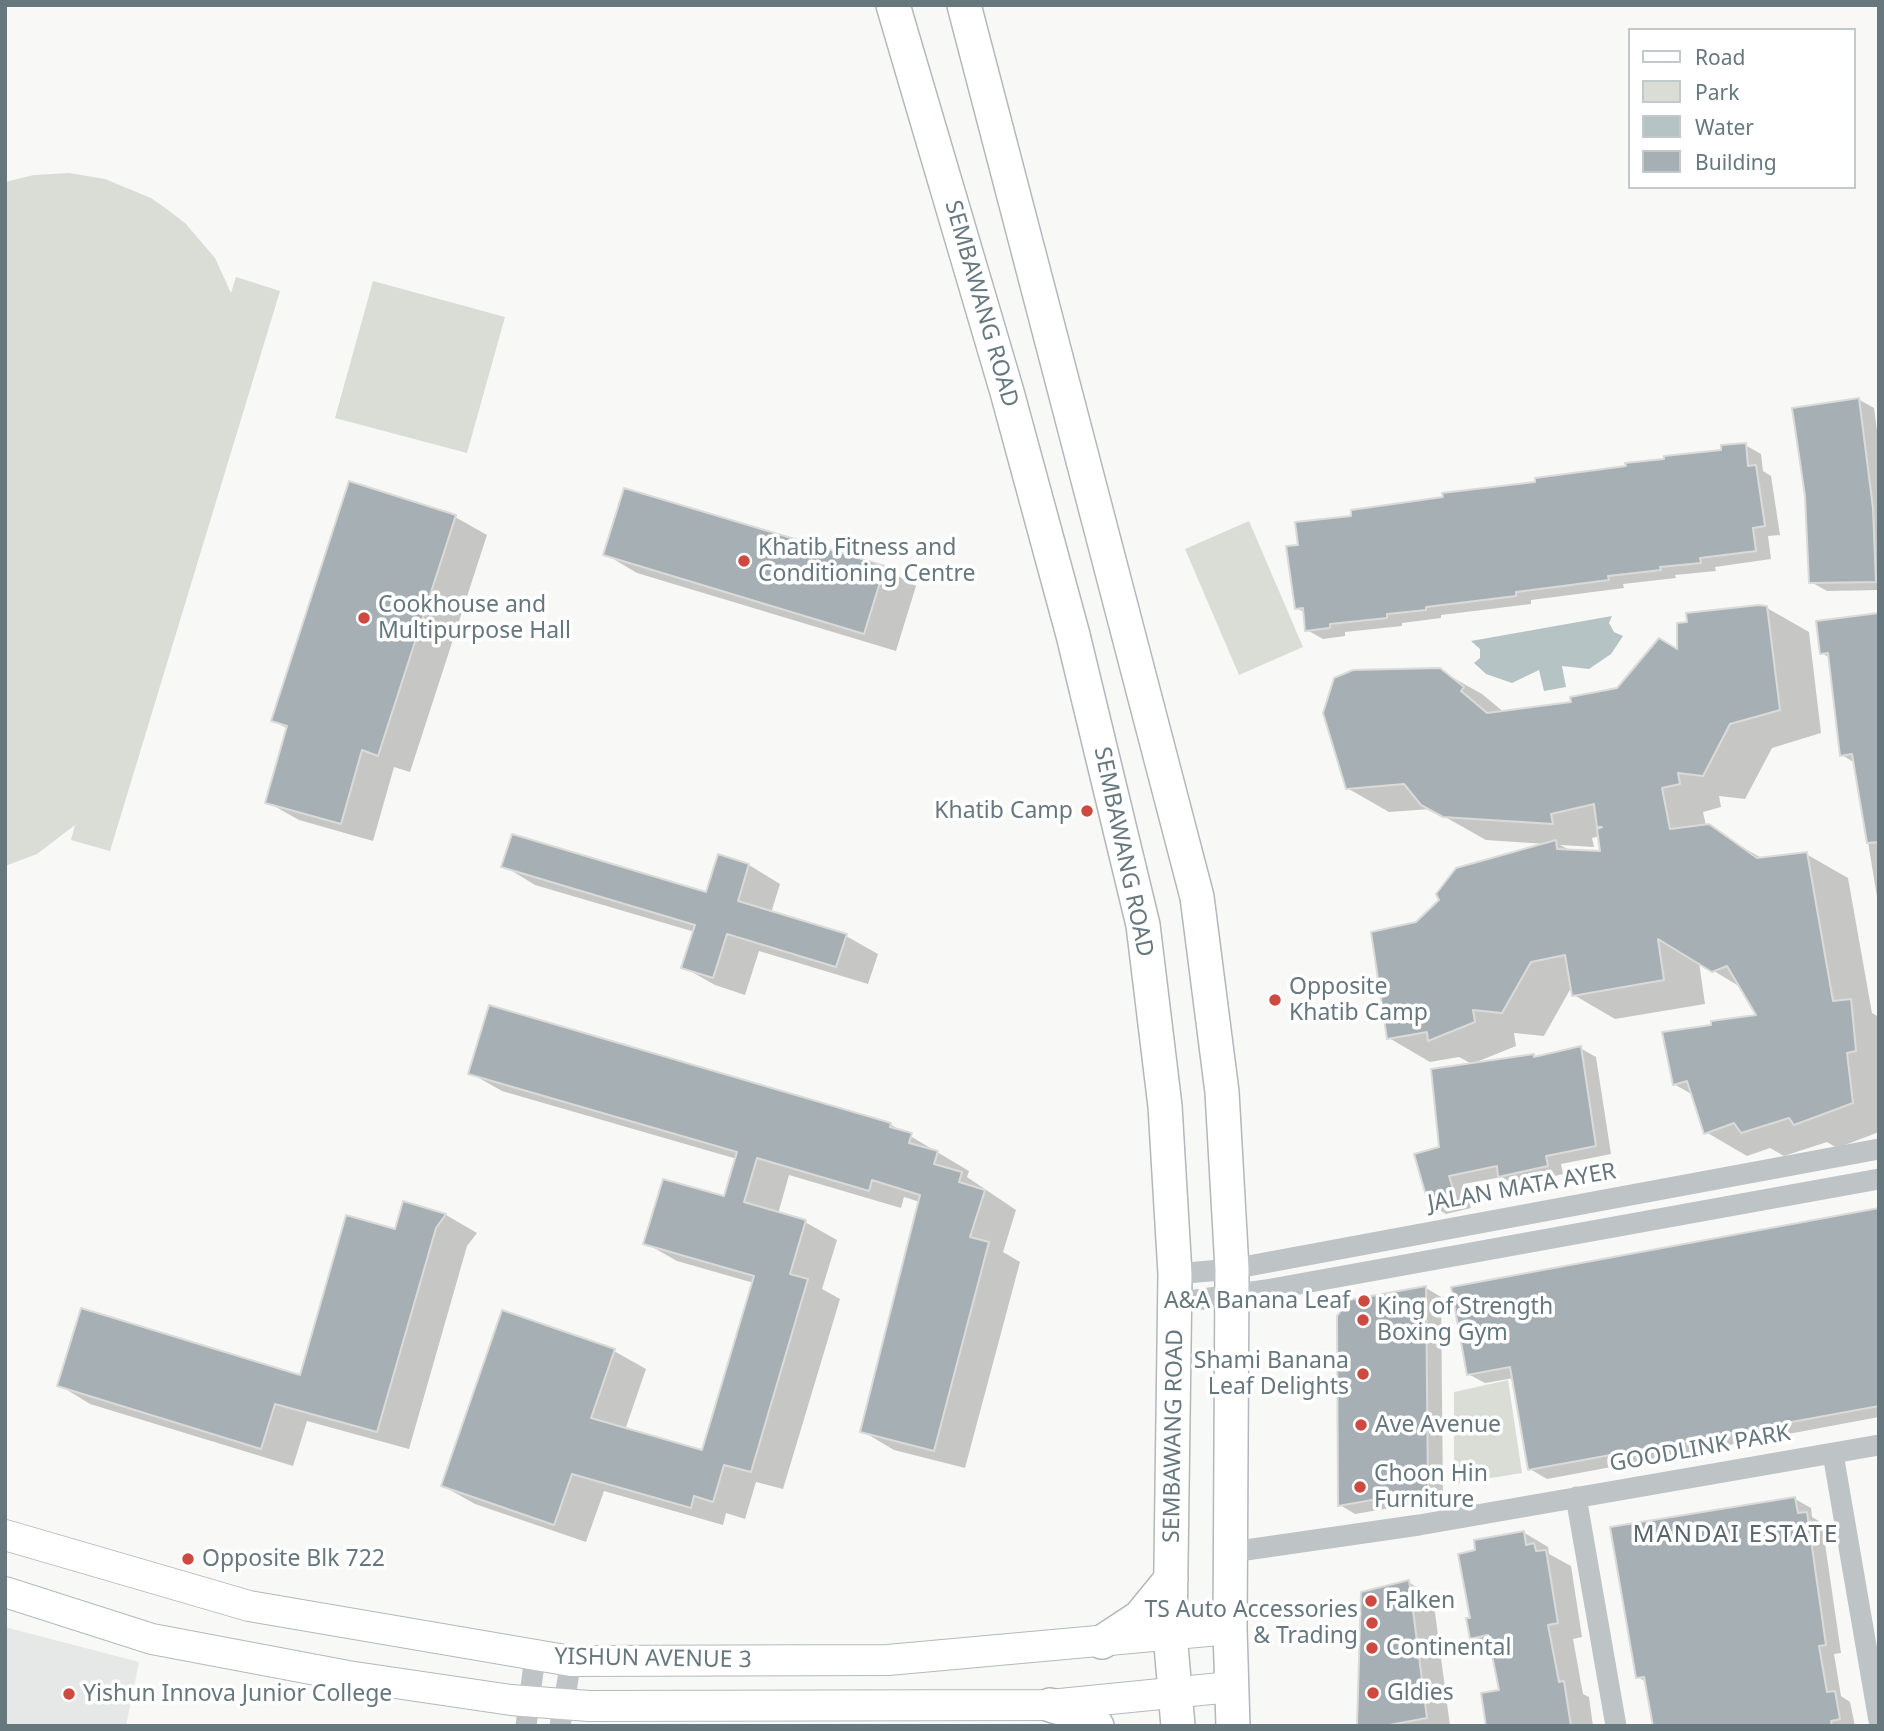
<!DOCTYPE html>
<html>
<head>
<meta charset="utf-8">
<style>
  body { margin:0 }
  #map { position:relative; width:1884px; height:1731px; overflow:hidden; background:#f8f8f7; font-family:"Noto Sans",sans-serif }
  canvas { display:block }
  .frame { position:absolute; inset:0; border:7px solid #66787e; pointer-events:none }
  .legend { position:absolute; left:1628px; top:28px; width:228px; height:161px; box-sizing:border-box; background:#fff; border:2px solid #c2c9cb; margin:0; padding:9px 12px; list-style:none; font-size:21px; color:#66787e }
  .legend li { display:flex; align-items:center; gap:14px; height:35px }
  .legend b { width:35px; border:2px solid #c2c9cb }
</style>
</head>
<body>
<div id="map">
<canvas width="1884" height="1731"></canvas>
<div class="frame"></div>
<ul class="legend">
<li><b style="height:9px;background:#fff"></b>Road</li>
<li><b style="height:19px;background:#daddd6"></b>Park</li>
<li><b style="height:19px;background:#b6c3c5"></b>Water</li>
<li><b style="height:19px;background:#a6afb3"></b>Building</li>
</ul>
</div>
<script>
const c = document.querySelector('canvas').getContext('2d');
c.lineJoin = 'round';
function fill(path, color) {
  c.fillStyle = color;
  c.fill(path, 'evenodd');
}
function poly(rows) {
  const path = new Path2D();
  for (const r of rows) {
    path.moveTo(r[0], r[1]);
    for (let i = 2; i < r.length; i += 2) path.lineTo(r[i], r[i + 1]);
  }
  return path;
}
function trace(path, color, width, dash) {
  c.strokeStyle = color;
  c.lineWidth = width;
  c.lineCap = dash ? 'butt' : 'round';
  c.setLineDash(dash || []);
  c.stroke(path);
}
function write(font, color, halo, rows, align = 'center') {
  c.font = font + ' "Noto Sans",sans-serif';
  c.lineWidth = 7;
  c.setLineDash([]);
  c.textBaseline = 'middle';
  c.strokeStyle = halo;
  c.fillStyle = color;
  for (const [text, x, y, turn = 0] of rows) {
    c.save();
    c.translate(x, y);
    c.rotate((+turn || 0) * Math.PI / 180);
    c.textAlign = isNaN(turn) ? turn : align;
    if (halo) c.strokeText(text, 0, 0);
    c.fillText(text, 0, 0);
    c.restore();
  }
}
fill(poly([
  [5,1627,139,1662,126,1726,5,1726]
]), '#e6e8e7');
fill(poly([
  [69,173,105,179,151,198,168,210,186,224,215,258,231,293,236,277,280,291,110,851,71,840,75,825,37,854,5,866,5,182,34,175],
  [373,281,505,317,467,453,335,418],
  [1249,521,1303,647,1239,675,1185,549],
  [1508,1380,1522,1473,1454,1484,1454,1392]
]), '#daddd6');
fill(poly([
  [1612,616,1609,623,1614,632,1623,636,1611,654,1589,669,1562,666,1566,687,1544,691,1539,670,1512,683,1486,674,1474,663,1480,658,1480,649,1471,641]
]), '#b6c3c5');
fill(poly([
  [1858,399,1874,408,1879,446,1879,590,1827,591,1811,582,1809,536,1794,410],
  [1745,445,1761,454,1763,471,1771,476,1780,535,1768,536,1771,559,1715,567,1716,571,1675,575,1676,578,1623,584,1624,588,1531,600,1531,604,1441,615,1441,618,1402,623,1402,626,1345,632,1345,636,1323,639,1307,630,1305,613,1297,608,1300,547,1353,517],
  [455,517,487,535,410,772,394,767,373,841,299,820,267,802,288,729,274,721],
  [605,554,884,568,916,586,896,651,637,573],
  [1767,608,1809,632,1821,733,1772,748,1745,799,1719,796,1721,807,1703,812,1706,826,1763,859,1806,854,1848,878,1872,1013,1879,1017,1879,1132,1837,1148,1827,1142,1784,1156,1770,1148,1747,1156,1706,1132,1693,1095,1674,1084,1713,1027,1759,1016,1742,988,1699,962,1705,1004,1615,1019,1574,995,1572,986,1544,1036,1514,1033,1516,1046,1474,1063,1537,1058,1580,1048,1596,1057,1611,1154,1561,1164,1563,1174,1515,1185,1502,1177,1463,1184,1471,1208,1446,1214,1431,1205,1441,1149,1472,1064,1459,1057,1430,1062,1389,1038,1417,924,1546,844,1486,840,1431,809,1389,812,1347,788,1439,670,1482,694,1505,713,1572,703,1618,690,1679,651],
  [1600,836,1602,853,1572,851,1560,845,1594,847,1592,838],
  [1879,614,1879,909,1855,763,1842,755,1830,658,1822,653],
  [749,865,780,884,771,913,846,936,878,954,868,984,759,951,745,995,715,985,683,967,695,932,535,885,504,866,707,894],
  [470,1073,890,1124,969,1171,967,1177,1016,1210,1003,1252,1020,1262,965,1468,894,1450,862,1431,920,1202,904,1197,901,1208,789,1175,778,1214,805,1222,837,1240,822,1289,840,1299,783,1489,756,1482,745,1519,726,1513,723,1525,604,1491,586,1542,475,1504,443,1486,503,1313,614,1351,646,1369,625,1430,703,1453,754,1283,677,1261,645,1243,725,1198,737,1159,502,1091],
  [405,1203,446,1215,477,1233,467,1246,409,1449,307,1421,293,1466,90,1404,59,1385,301,1377,397,1231],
  [1879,1210,1879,1417,1547,1479,1530,1469,1514,1378,1485,1383,1468,1374],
  [1426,1288,1441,1297,1443,1499,1355,1514,1340,1505],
  [1795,1499,1811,1508,1812,1517,1822,1523,1841,1653,1834,1654,1841,1696,1850,1702,1855,1726,1654,1726,1646,1682,1638,1677],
  [1523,1532,1548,1547,1549,1554,1571,1566,1582,1637,1573,1639,1583,1694,1589,1697,1593,1726,1488,1726,1501,1692,1493,1650,1472,1638,1477,1552],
  [1408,1582,1433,1597,1450,1726,1359,1726]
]), '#0003');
const building = poly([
  [1859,398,1873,508,1876,582,1809,583,1805,496,1792,408,1859,398],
  [1746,443,1748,466,1756,465,1765,526,1753,528,1756,551,1700,558,1701,563,1660,567,1661,570,1608,576,1609,580,1516,592,1516,596,1426,607,1426,610,1387,614,1387,618,1330,624,1330,628,1305,631,1303,608,1295,609,1286,546,1298,545,1295,522,1351,516,1351,510,1443,497,1442,493,1535,482,1535,478,1626,466,1625,463,1664,459,1664,456,1721,450,1721,445,1746,443],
  [349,481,456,515,378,756,362,750,341,824,265,803,287,726,271,721,349,481],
  [624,488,885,566,864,634,603,555,624,488],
  [1759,605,1767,606,1780,710,1730,724,1703,776,1678,773,1680,784,1662,788,1670,829,1709,824,1757,858,1807,852,1833,1001,1851,999,1856,1051,1847,1053,1853,1103,1794,1125,1789,1118,1741,1133,1734,1123,1704,1134,1687,1081,1673,1085,1662,1032,1711,1025,1711,1021,1756,1015,1727,966,1712,972,1658,939,1664,980,1572,996,1565,955,1531,962,1502,1013,1473,1010,1475,1022,1428,1041,1427,1032,1387,1039,1371,932,1416,922,1439,900,1436,894,1456,868,1556,840,1557,849,1600,851,1597,829,1602,827,1597,827,1594,804,1551,814,1553,824,1443,817,1421,805,1404,784,1346,789,1323,713,1334,678,1353,670,1440,668,1464,687,1461,691,1487,713,1571,702,1570,697,1617,688,1659,638,1677,649,1677,623,1687,622,1686,613,1759,605],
  [1879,613,1879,842,1867,843,1852,754,1840,756,1828,653,1820,654,1816,621,1879,613],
  [512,834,706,892,718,854,749,864,738,901,847,934,836,967,727,934,713,978,681,968,695,925,501,867,512,834],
  [489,1005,891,1123,890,1127,912,1133,909,1143,938,1151,934,1164,962,1172,959,1182,985,1190,970,1237,989,1242,934,1451,860,1432,920,1195,872,1180,869,1191,757,1158,744,1202,806,1220,790,1274,808,1279,751,1472,724,1465,713,1502,694,1496,691,1508,572,1474,554,1525,441,1486,502,1310,615,1349,591,1418,702,1450,754,1276,643,1244,663,1179,724,1196,737,1152,468,1074,489,1005],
  [1581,1046,1596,1146,1546,1156,1548,1166,1498,1177,1497,1166,1449,1176,1456,1199,1429,1206,1414,1154,1439,1147,1431,1069,1534,1054,1534,1057,1581,1046],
  [403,1201,446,1214,436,1228,377,1432,275,1404,261,1449,57,1386,81,1308,300,1375,346,1215,395,1229,403,1201],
  [1879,1208,1879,1406,1528,1470,1510,1367,1467,1375,1451,1287,1879,1208],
  [1426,1286,1428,1490,1338,1506,1337,1316,1349,1300,1426,1286],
  [1795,1497,1798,1513,1807,1512,1826,1645,1819,1646,1827,1692,1835,1691,1840,1719,1831,1721,1832,1726,1653,1726,1644,1677,1636,1678,1610,1527,1795,1497],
  [1524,1531,1526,1545,1534,1543,1536,1551,1546,1550,1558,1623,1548,1625,1559,1682,1564,1681,1571,1726,1486,1726,1481,1693,1499,1690,1488,1635,1470,1639,1466,1618,1470,1618,1458,1554,1475,1550,1474,1540,1524,1531],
  [1409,1580,1427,1718,1384,1726,1357,1726,1361,1592,1409,1580]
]);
fill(building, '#a6afb3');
trace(building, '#dadad9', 2);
const secondary = poly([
  [5,1535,249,1606,571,1661,888,1660,1230,1629],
  [5,1592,152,1639,348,1676,511,1700,589,1706,1050,1705,1231,1687]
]);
const primary = poly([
  [893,5,1007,392,1073,635,1143,925,1165,1106,1175,1274,1170,1634,1178,1726],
  [964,5,1197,897,1222,1092,1232,1269,1230,1629,1233,1726],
  [1102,1642,1140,1617,1171,1579],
  [1050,1705,1080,1714,1097,1726]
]);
trace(secondary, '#b3b9bc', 32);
trace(primary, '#b2b7ba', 36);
trace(poly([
  [1175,1274,1232,1269,1879,1149],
  [1175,1303,1266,1290,1879,1179],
  [1833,1454,1879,1721],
  [1576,1497,1616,1726],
  [1232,1552,1419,1525,1879,1445],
  [526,1726,535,1656],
  [560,1726,571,1661]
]), '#bec3c5', 21);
trace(secondary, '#fff', 30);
trace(primary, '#fff', 33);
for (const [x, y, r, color] of [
  [744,561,7,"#ce4a41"],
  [364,618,7,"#ce4a41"],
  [1087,811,7,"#ce4a41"],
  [1275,1000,7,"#ce4a41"],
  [1364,1301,7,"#ce4a41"],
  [1363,1320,7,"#ce4a41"],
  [1363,1374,7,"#ce4a41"],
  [1361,1425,7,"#ce4a41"],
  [1360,1487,7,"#ce4a41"],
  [188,1559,7,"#ce4a41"],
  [1371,1601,7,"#ce4a41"],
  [1372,1623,7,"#ce4a41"],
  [1372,1648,7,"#ce4a41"],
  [1373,1693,7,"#ce4a41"],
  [69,1694,7,"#ce4a41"]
]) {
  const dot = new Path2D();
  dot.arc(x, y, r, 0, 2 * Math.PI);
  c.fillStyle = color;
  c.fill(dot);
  trace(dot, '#fff', 2.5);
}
write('23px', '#66787e', '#fff', [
  ["SEMBAWANG ROAD",981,304,74],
  ["SEMBAWANG ROAD",1123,852,78],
  ["JALAN MATA AYER",1522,1188,-10],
  ["SEMBAWANG ROAD",1174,1436,-89],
  ["GOODLINK PARK",1700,1449,-10],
  ["YISHUN AVENUE 3",653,1659,1]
]);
write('23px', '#66787e', '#fff', [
  ["Khatib Fitness and",758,548],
  ["Conditioning Centre",758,574],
  ["Cookhouse and",378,605],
  ["Multipurpose Hall",378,631],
  ["Khatib Camp",1073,811,"right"],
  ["Opposite",1289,987],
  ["Khatib Camp",1289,1013],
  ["A&A Banana Leaf",1350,1301,"right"],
  ["King of Strength",1377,1307],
  ["Boxing Gym",1377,1333],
  ["Shami Banana",1349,1361,"right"],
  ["Leaf Delights",1349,1387,"right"],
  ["Ave Avenue",1375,1425],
  ["Choon Hin",1374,1474],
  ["Furniture",1374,1500],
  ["Opposite Blk 722",202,1559],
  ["Falken",1385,1601],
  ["TS Auto Accessories",1358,1610,"right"],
  ["& Trading",1358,1636,"right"],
  ["Continental",1386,1648],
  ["Gldies",1387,1693],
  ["Yishun Innova Junior College",83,1694]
], 'left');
c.letterSpacing = '2px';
write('24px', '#58656a', '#fff', [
  ["MANDAI ESTATE",1736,1535]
]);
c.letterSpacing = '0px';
</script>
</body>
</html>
